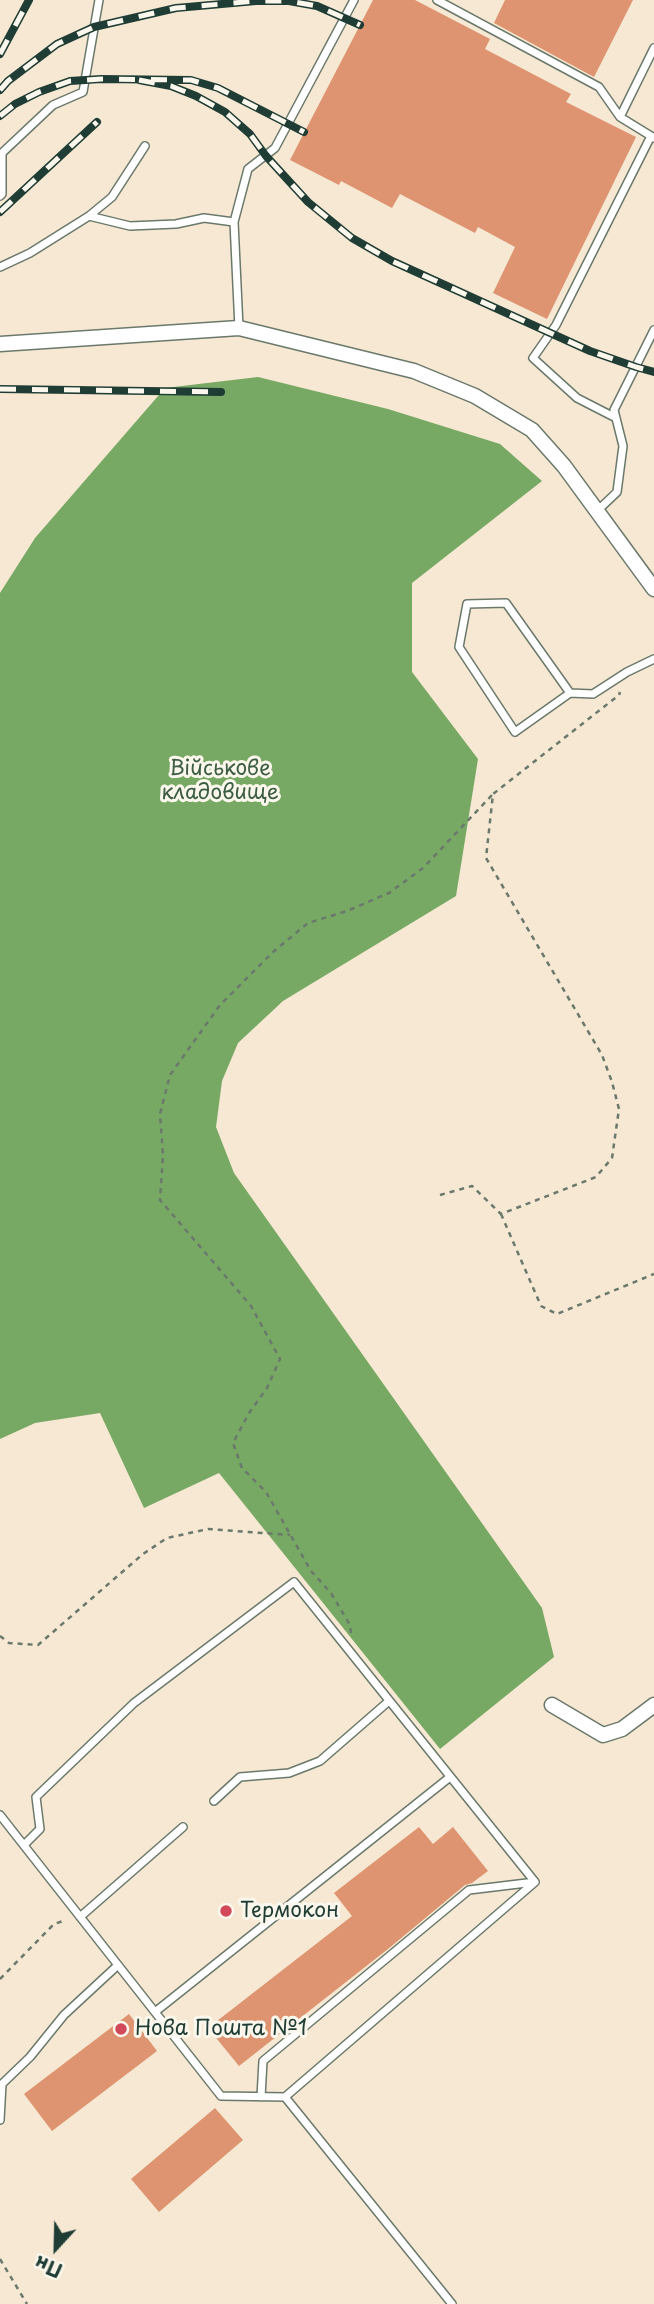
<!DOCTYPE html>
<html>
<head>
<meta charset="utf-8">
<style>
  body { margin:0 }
  #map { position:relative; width:654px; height:2304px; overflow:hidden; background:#f6e8d2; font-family:"Playpen Sans",sans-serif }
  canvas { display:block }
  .north { position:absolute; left:21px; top:2213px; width:70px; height:70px; -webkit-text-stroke:5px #fbf7ec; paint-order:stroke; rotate:202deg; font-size:19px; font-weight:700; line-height:28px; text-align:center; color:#1f3d34 }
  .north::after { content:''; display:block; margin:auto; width:24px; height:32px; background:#1f3d34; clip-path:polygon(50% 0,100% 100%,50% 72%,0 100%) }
</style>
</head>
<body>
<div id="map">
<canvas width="654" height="2304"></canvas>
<div class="north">Пн</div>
</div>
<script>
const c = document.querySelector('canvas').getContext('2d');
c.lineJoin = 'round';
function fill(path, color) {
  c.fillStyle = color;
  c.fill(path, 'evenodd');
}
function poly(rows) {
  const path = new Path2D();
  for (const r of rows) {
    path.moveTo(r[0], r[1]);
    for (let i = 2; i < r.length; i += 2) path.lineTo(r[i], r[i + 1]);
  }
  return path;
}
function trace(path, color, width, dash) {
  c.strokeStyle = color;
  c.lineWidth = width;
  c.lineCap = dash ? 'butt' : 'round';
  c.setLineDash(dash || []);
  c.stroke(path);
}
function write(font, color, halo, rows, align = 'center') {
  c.font = font + ' "Playpen Sans",sans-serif';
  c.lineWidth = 6;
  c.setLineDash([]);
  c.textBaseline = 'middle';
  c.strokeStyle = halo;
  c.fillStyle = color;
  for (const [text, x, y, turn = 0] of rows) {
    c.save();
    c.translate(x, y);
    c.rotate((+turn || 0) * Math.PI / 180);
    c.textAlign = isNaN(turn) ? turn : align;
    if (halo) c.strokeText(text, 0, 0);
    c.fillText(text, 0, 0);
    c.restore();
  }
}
fill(poly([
  [258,377,388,409,500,444,542,481,412,583,412,672,478,759,456,896,283,1001,238,1043,222,1081,216,1127,234,1173,542,1608,554,1657,440,1749,219,1473,144,1508,100,1413,35,1423,0,1439,0,593,35,538,165,388]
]), '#77a964');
fill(poly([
  [373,0,415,0,490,39,485,49,571,94,566,102,636,137,547,319,493,293,515,247,478,227,475,233,400,194,392,208,341,181,339,185,290,160],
  [505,0,633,0,594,77,494,23],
  [419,1827,433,1844,453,1827,488,1871,472,1883,465,1885,388,1949,239,2066,208,2028,352,1916,334,1893],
  [129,2014,157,2051,52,2131,24,2094],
  [215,2108,243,2140,159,2212,131,2179]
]), '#de9470');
const lane = poly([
  [437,0,599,87,620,117,651,136],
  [620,117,654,48],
  [0,196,2,194,2,153,53,105,83,92,99,0],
  [89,216,130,226,176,224,204,218,234,222],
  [0,267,30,253,89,216,112,197,145,146],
  [239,328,234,222,248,169,275,148,354,0],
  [616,418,577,398,533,358,556,325,651,136,654,138],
  [597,511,617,492,623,446,614,410,654,330],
  [570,693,506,603,467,604,459,647,515,732,570,693,593,694,627,672,654,659],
  [214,1801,240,1777,289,1773,320,1761,389,1701],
  [0,1815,221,2096,285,2097,452,2304],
  [24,1845,40,1829,36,1797,134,1703,294,1582,535,1882,285,2097],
  [80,1917,183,1827],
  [155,2012,450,1777],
  [261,2097,263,2061,469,1890,535,1882],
  [0,2120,2,2084,30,2057,64,2015,118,1965]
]);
const street = poly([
  [0,344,239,328,414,371,475,396,532,430,564,466,654,589],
  [552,1705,603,1735,622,1729,654,1705]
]);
trace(lane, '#6a796b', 10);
trace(street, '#6a796b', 17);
trace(poly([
  [440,1195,472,1186,501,1214,596,1177,612,1158,619,1109,612,1082,602,1055,486,858,493,794,619,695,620,692],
  [501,1214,541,1306,557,1314,654,1274],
  [351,1633,350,1625,331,1593,311,1571,266,1492,242,1468,233,1443,249,1413,267,1388,280,1359,251,1306,160,1200,163,1155,160,1114,170,1075,220,1005,273,952,308,923,347,911,389,893,423,868,493,794],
  [0,1636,9,1643,38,1645,143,1554,167,1538,208,1529,290,1535],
  [0,1979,54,1924,66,1920],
  [0,2259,27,2304]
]), '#6a796b', 2.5, [5, 5]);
trace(lane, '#fff', 7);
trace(street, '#fff', 14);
const rail = poly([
  [0,54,29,0],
  [139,80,171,86,196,96,225,112,250,134,266,156,308,202,352,238,392,261,590,351,636,367,654,372],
  [0,90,8,81,57,44,94,27,176,8,256,1,289,1,317,6,360,25],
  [0,116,15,104,39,92,70,81,101,79,191,80,218,88,304,132],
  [0,212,97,122],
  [0,389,221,392]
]);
trace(rail, '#1f3d34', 8);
trace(rail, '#fbf7ec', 5, [16]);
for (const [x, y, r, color] of [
  [226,1911,7,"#d1495b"],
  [121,2029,7,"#d1495b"]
]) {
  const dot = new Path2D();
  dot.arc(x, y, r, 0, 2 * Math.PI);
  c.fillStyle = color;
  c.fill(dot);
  trace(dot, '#fbf7ec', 2.5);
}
write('21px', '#3c5e44', '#fbf7ec', [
  ["Військове",220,769],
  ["кладовище",220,793]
]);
write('21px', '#1f3d34', '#fbf7ec', [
  ["Термокон",240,1911],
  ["Нова Пошта №1",135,2029]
], 'left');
</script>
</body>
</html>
